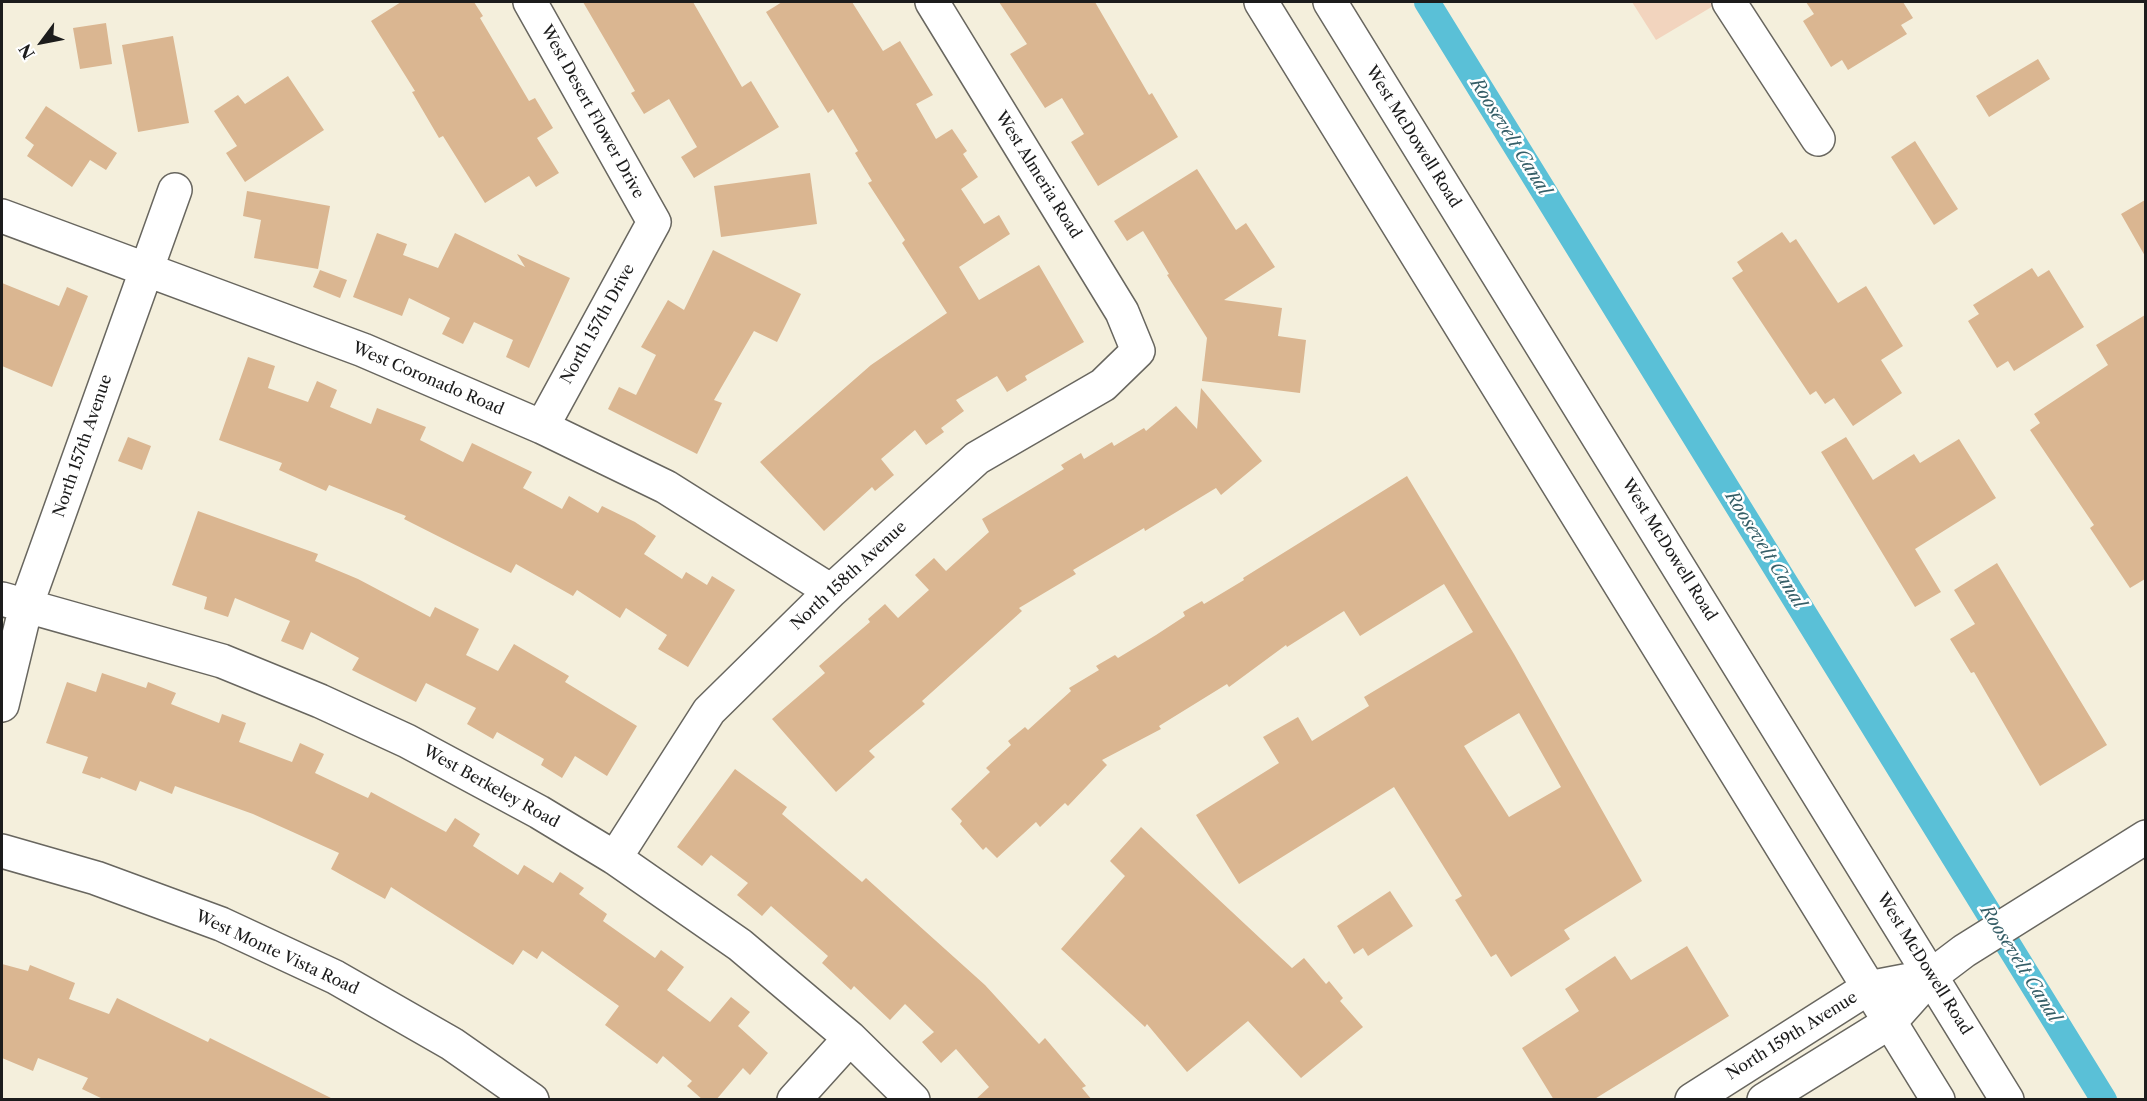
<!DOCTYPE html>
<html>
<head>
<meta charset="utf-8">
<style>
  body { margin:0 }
  #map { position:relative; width:2147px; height:1101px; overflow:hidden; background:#f4efdc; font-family:"Libre Caslon Text",serif }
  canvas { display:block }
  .frame { position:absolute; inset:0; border:3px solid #1c1c1c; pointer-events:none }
  .north { position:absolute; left:12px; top:12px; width:60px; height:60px; -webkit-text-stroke:4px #fff; paint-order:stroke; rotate:238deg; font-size:16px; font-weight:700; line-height:24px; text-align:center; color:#1c1c1c }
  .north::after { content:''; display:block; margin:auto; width:21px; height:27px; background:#1c1c1c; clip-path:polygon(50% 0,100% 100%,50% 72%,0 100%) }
</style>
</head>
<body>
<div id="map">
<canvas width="2147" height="1101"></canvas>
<div class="frame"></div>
<div class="north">N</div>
</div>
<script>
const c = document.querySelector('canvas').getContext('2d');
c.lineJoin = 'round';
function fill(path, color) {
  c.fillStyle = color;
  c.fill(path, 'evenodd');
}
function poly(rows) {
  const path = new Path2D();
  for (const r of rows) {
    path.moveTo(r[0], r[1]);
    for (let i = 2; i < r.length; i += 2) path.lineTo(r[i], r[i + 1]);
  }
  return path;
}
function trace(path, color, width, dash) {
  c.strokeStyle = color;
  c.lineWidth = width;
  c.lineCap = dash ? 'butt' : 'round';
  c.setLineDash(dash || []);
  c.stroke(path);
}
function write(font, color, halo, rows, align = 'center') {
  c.font = font + ' "Libre Caslon Text",serif';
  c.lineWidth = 5;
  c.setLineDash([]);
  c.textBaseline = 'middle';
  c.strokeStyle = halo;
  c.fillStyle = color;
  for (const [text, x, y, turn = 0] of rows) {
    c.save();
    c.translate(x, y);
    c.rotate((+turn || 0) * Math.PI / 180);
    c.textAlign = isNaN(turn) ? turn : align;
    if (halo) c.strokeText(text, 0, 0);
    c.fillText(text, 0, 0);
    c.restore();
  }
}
fill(poly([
  [1632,2,1720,2,1656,40]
]), '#f2d4be');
trace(poly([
  [1427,2,2104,1100]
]), '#5ac0d7', 26);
fill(poly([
  [401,2,474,2,483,16,480,18,529,101,535,98,553,128,537,138,559,173,536,187,529,176,485,203,443,136,439,138,412,92,415,91,371,21],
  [583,2,693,2,742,87,751,81,779,127,694,178,681,157,697,147,669,99,644,114,631,93,635,91],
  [782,2,852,2,883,51,900,41,933,95,916,104,936,139,952,129,967,151,963,154,978,177,961,189,984,224,999,215,1010,234,959,267,979,300,1039,265,1084,342,1025,376,1027,380,1007,392,997,376,956,400,964,411,941,428,944,432,926,445,915,430,881,459,894,475,875,491,872,487,824,531,760,462,871,365,947,313,902,243,905,240,868,183,872,181,855,153,858,151,833,109,828,113,766,12],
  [999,2,1095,2,1149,95,1152,93,1178,137,1098,186,1071,142,1084,134,1062,98,1045,108,1010,54,1027,44],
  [1806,2,1903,2,1913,18,1901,25,1907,34,1848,70,1842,60,1831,67,1803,21,1814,14],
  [106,23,112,64,80,69,73,28],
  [173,36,189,123,138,132,122,45],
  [2038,59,2050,79,1989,117,1976,96],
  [288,76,324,130,245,182,226,153,237,146,214,111,238,95,245,104],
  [46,106,117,153,106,170,90,160,72,187,27,156,34,145,25,138],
  [1915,141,1958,209,1934,225,1891,157],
  [1197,169,1236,230,1246,223,1275,267,1224,300,1282,308,1278,336,1306,340,1300,393,1202,381,1207,338,1167,275,1169,274,1143,231,1127,241,1114,221],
  [810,173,817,224,721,237,714,186],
  [247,191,330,206,318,269,254,258,261,220,243,216],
  [2145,200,2145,256,2121,214],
  [1782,232,1790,243,1796,239,1838,303,1866,286,1903,346,1881,360,1902,393,1853,426,1834,398,1825,404,1816,391,1810,395,1732,278,1743,271,1737,262],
  [377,233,407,244,403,255,438,268,455,233,525,267,517,254,570,278,529,368,506,357,513,340,474,322,463,344,442,334,450,318,409,298,402,316,353,297],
  [713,250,801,294,777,342,754,331,714,400,722,403,697,454,608,409,619,387,636,395,656,355,641,347,668,300,684,310],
  [2032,268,2038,277,2049,270,2084,327,2014,371,2008,361,1997,368,1968,321,1979,314,1973,305],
  [320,270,347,280,340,298,313,287],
  [2,283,59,306,67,287,88,296,52,387,2,366],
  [2145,315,2145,579,2130,588,2090,528,2094,525,2030,430,2040,423,2034,414,2108,365,2096,345],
  [248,357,275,366,268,388,308,402,317,381,337,390,330,407,371,424,377,408,426,427,420,440,463,462,472,443,532,472,523,488,562,509,569,496,598,513,602,506,635,522,656,536,644,554,682,579,686,572,707,585,712,576,735,590,688,667,658,649,667,635,626,608,620,618,577,590,573,596,516,564,511,573,404,519,406,516,329,485,326,491,279,470,282,463,219,440],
  [1201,388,1262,461,1221,495,1216,488,1145,531,1144,528,1073,570,1076,574,1019,608,1022,611,922,701,925,704,869,751,875,757,836,792,772,719,825,673,819,666,870,622,868,619,885,604,898,618,929,590,915,575,934,558,946,571,989,532,982,519,1064,469,1061,465,1081,453,1084,459,1112,442,1114,446,1144,428,1146,431,1176,406,1197,429],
  [128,437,151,446,142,470,118,461],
  [1846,437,1873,480,1914,454,1920,463,1959,439,1996,498,1915,549,1941,592,1915,607,1821,452],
  [1407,476,1514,654,1642,881,1564,930,1570,939,1511,977,1496,954,1491,957,1455,900,1462,896,1394,787,1239,884,1196,815,1279,763,1263,737,1298,717,1312,741,1369,706,1364,697,1473,632,1444,584,1360,636,1344,611,1287,647,1286,645,1229,687,1227,684,1159,726,1161,729,1102,760,1107,765,1068,806,1065,803,1040,827,1036,822,997,858,986,847,983,850,960,824,962,821,951,809,990,772,986,768,1011,745,1008,741,1025,727,1028,730,1071,691,1069,688,1099,670,1096,666,1115,655,1118,658,1156,635,1185,616,1183,612,1202,601,1204,604,1244,580,1243,578],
  [1519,713,1561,787,1509,817,1464,746],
  [198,511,318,554,315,561,358,579,430,617,435,607,479,629,466,655,498,671,514,644,569,676,565,682,637,726,607,776,575,756,562,778,541,765,544,759,497,732,493,739,467,724,476,708,426,683,416,702,352,670,359,658,311,632,303,650,281,641,290,621,235,598,228,617,204,609,207,597,172,585],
  [1997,563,2107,745,2040,786,1974,672,1971,673,1950,639,1975,624,1954,590],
  [102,673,146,688,148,682,176,693,171,704,219,723,222,714,246,723,239,742,292,762,300,743,324,754,315,773,368,798,371,792,446,832,455,818,480,834,473,846,518,875,524,865,553,883,560,872,584,888,579,894,607,914,603,921,655,958,661,950,684,967,667,990,710,1022,731,997,750,1012,738,1026,768,1053,750,1075,743,1068,716,1100,703,1100,687,1086,692,1081,663,1056,657,1064,605,1025,619,1006,542,951,537,959,523,950,513,965,391,887,385,899,331,869,339,853,253,814,175,786,172,794,140,781,136,791,101,777,100,779,82,773,88,757,46,743,67,682,96,692],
  [735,769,787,807,782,814,862,882,866,878,985,985,1039,1044,1045,1038,1086,1086,1082,1088,1092,1100,975,1100,989,1087,956,1049,941,1063,922,1042,934,1032,905,1004,890,1020,854,986,851,990,822,963,828,956,771,906,762,916,737,895,748,883,711,855,702,866,677,847],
  [1141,827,1292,968,1304,958,1326,984,1329,981,1343,998,1340,1001,1363,1027,1301,1078,1248,1021,1187,1072,1147,1024,1145,1027,1061,949,1125,876,1110,861],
  [1390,891,1413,926,1368,956,1363,948,1354,954,1337,926],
  [1687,946,1729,1016,1593,1100,1554,1100,1522,1048,1579,1011,1565,989,1615,956,1631,980],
  [2,964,28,971,30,965,75,983,69,999,109,1014,117,998,208,1042,210,1038,335,1100,105,1100,82,1089,88,1078,38,1058,33,1071,2,1058]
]), '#dab691');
const minor = poly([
  [530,2,654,222,542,427],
  [1729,2,1818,139],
  [2,216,363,350,542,427,666,487,831,591],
  [2,599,222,661,320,701,407,741,539,812,615,858,740,945,850,1038,913,1100],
  [2,705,26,606,175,190],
  [2,851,96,878,221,924,335,977,452,1044,532,1100],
  [615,858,709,711,831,591,977,458,1103,385,1138,351,1122,312,932,2],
  [794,1100,850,1038],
  [1692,1100,1868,988,1931,976],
  [1764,1100,1890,1022,1931,976,1964,951,2146,837]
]);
const major = poly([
  [1261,2,1938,1100],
  [1330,2,2007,1100]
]);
trace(minor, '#68665f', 36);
trace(major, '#68665f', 36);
trace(minor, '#fff', 33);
trace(major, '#fff', 33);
write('16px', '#1c1c1c', '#fff', [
  ["West Desert Flower Drive",592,112,61],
  ["West McDowell Road",1413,137,58],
  ["West Almeria Road",1038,175,58],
  ["North 157th Drive",598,324,-61],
  ["West Coronado Road",428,379,23],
  ["North 157th Avenue",83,446,-71],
  ["West McDowell Road",1669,550,58],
  ["North 158th Avenue",849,576,-43],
  ["West Berkeley Road",491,787,29],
  ["West Monte Vista Road",277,953,25],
  ["West McDowell Road",1924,964,58],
  ["North 159th Avenue",1792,1036,-32]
]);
write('italic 18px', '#355e67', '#fff', [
  ["Roosevelt Canal",1510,137,58],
  ["Roosevelt Canal",1765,550,58],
  ["Roosevelt Canal",2020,964,58]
]);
</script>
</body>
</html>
